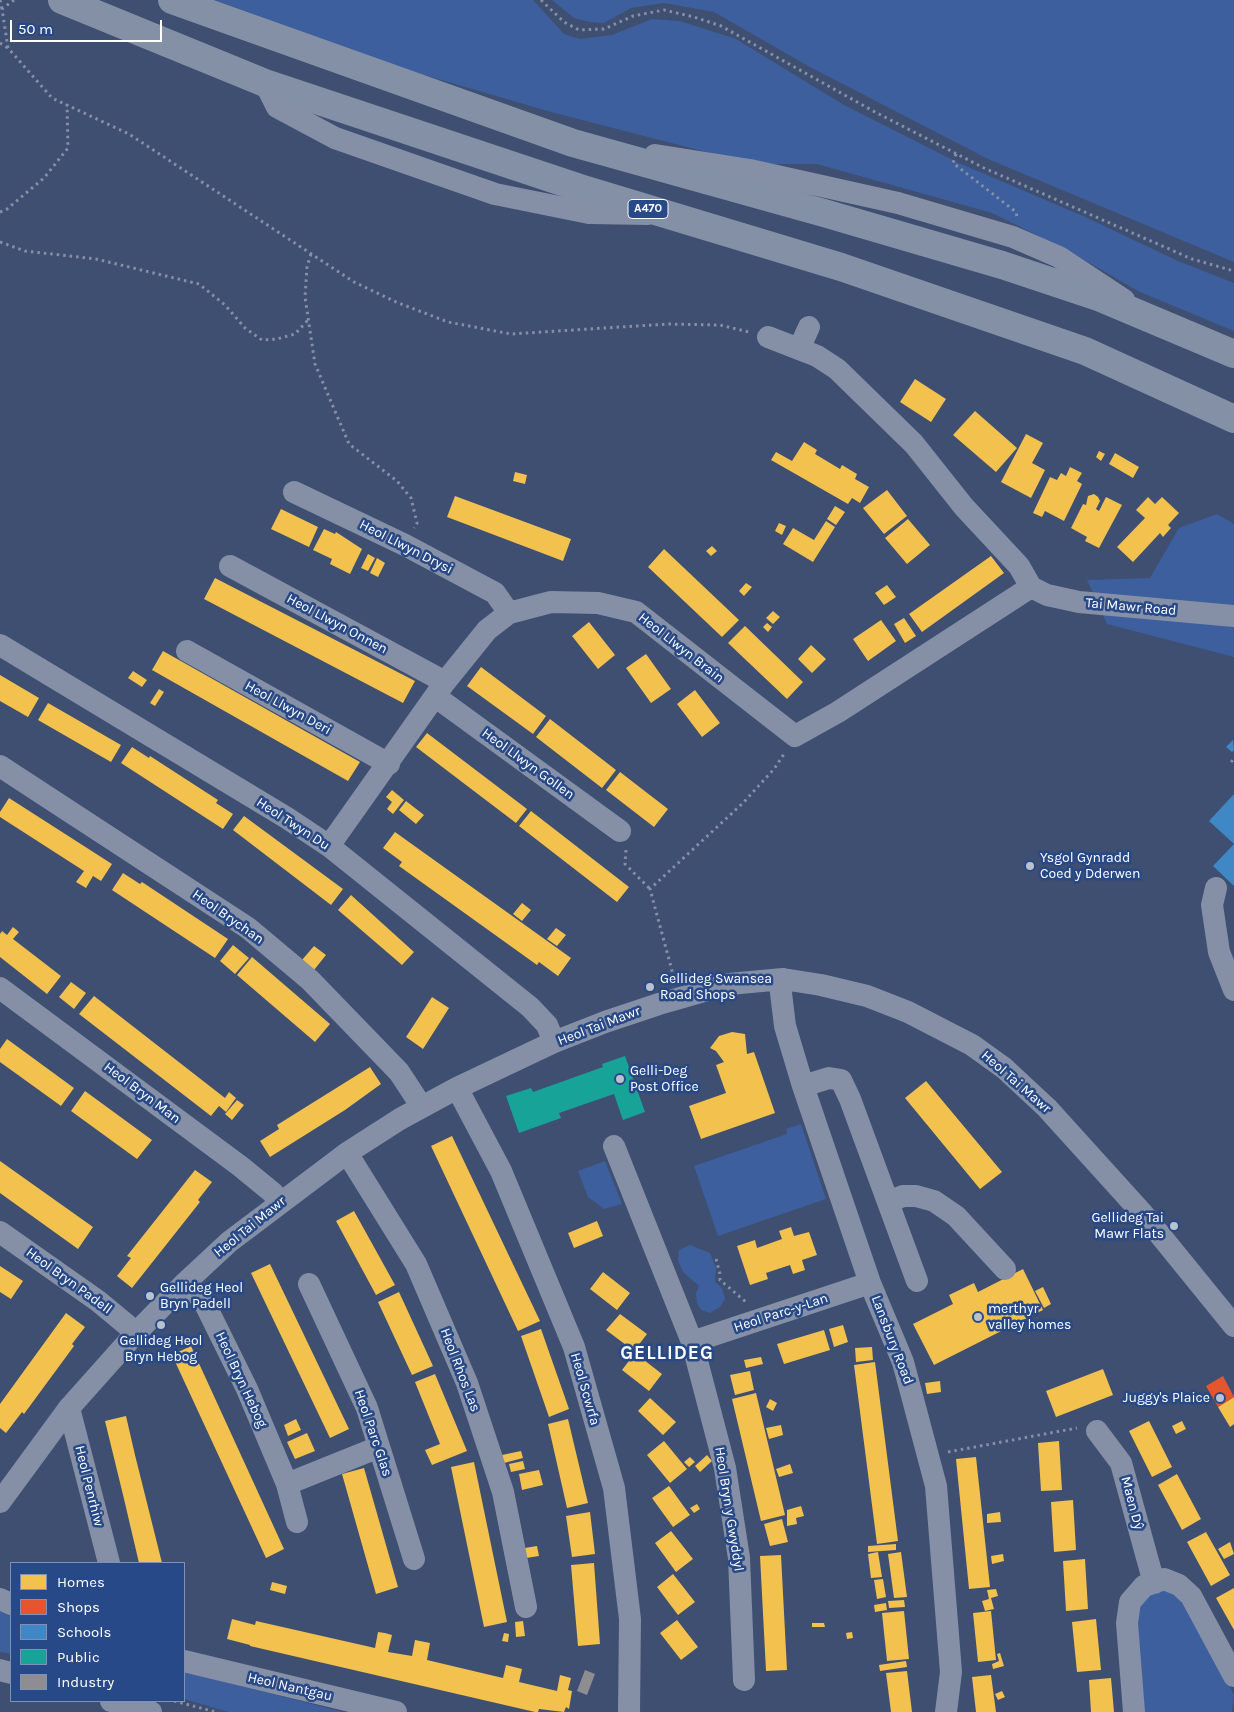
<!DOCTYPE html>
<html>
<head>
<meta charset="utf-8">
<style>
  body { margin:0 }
  #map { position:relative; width:1234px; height:1712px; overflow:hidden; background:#3e4f71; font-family:Karla,sans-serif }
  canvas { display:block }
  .legend { position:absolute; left:10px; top:1562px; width:175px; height:140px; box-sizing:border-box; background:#284987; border:1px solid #7e92b7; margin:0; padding:6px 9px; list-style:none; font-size:15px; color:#fff }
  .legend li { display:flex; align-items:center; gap:10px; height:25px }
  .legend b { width:25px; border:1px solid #7e92b7 }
  .scale { position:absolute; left:10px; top:20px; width:152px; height:22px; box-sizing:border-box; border:2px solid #fff; border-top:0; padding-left:6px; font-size:15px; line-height:18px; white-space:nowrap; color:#fff; -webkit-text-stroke:4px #284987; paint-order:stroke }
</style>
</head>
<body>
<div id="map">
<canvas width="1234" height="1712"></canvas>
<ul class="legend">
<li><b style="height:14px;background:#f2c14e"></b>Homes</li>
<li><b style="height:14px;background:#e4572e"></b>Shops</li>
<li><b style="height:14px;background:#3f88c5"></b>Schools</li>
<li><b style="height:14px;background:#17a398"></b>Public</li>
<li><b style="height:14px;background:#8d8d92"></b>Industry</li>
</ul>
<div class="scale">50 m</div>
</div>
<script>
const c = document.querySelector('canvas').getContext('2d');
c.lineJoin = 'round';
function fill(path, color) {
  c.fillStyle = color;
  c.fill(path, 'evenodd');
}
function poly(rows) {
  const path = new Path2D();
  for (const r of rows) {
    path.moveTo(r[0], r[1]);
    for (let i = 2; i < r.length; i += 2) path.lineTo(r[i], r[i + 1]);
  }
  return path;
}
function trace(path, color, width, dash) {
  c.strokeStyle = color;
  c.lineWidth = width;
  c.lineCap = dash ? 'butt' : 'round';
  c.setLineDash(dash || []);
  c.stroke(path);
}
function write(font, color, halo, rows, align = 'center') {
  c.font = font + ' Karla,sans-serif';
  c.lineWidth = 5;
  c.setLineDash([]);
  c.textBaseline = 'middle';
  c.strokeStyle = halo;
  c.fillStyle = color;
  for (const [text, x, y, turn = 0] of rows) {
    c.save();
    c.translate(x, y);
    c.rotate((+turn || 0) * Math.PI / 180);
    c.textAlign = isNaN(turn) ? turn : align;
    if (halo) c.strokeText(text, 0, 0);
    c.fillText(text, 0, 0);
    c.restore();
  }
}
fill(poly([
  [215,0,533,0,564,34,580,39,612,35,652,19,680,21,736,39,844,105,959,163,1083,216,1178,261,1234,283,1234,331,1140,292,1063,248,992,213,817,164,753,164,551,112,393,66],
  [552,0,1234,0,1234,262,988,159,808,66,714,12,664,3,631,8,604,23,590,22,574,18],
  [1217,514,1234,524,1234,657,1107,624,1087,580,1150,578,1179,528],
  [801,1124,826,1199,718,1236,694,1166,787,1134,786,1129],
  [605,1161,622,1204,604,1209,588,1197,578,1171],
  [690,1245,710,1253,716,1268,715,1282,722,1288,725,1299,720,1307,710,1313,701,1310,697,1303,696,1293,699,1286,683,1272,678,1260,679,1250],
  [1164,1583,1188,1604,1234,1695,1232,1712,1139,1712,1135,1604],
  [0,1609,11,1614,11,1654,0,1652],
  [184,1671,343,1712,229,1712,184,1699]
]), '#3d5f9d');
fill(poly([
  [915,379,946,399,931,422,900,402],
  [975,411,1017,448,996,472,953,435],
  [1026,434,1043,443,1032,463,1045,470,1031,498,1001,482],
  [804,442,817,450,815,454,840,469,842,465,857,474,855,479,869,487,860,503,852,498,848,504,771,460,776,452,792,461],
  [1099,451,1105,454,1101,461,1096,457],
  [1115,453,1139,467,1133,478,1109,464],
  [1070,467,1082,473,1077,481,1082,484,1064,521,1045,511,1042,517,1033,513,1050,477,1057,480,1061,473,1066,476],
  [515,472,527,475,525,484,513,481],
  [887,490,907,516,884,534,863,508],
  [1094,494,1098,497,1100,501,1096,509,1099,511,1106,497,1122,505,1099,548,1085,541,1087,537,1071,528,1083,504,1086,505,1088,496],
  [455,496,571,539,563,561,447,517],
  [1148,497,1155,504,1162,497,1179,513,1168,525,1171,528,1163,537,1160,533,1133,562,1117,547,1145,518,1136,510],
  [835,506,845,512,836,525,827,519],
  [281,509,318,527,309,547,271,529],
  [908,519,930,545,907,564,885,538],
  [826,521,835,527,813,562,783,544,793,528,814,540],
  [779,523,786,526,782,535,775,531],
  [324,529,335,534,336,532,362,549,350,574,330,564,332,559,313,550],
  [712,546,717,551,711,556,706,551],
  [664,549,739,620,722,637,648,567],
  [368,554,375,558,368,571,361,568],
  [991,556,1004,573,922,632,909,614],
  [377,558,385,563,378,577,370,573],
  [215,578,415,681,403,703,204,599],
  [746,583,752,587,744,596,739,591],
  [887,585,896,597,884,605,875,593],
  [773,611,780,617,773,624,766,618],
  [904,618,916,636,905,643,894,624],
  [881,620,896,641,868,661,853,639],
  [589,622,615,655,598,669,572,636],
  [767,623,772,627,768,632,763,627],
  [745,626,803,682,787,699,728,643],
  [811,645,826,659,812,673,798,659],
  [163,651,360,762,348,781,152,670],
  [646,654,671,689,651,703,626,668],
  [481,667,546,716,533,734,467,686],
  [133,671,147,680,142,687,128,678],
  [0,675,39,698,28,717,0,701],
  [159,689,164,692,155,706,150,703],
  [695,690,720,723,702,737,677,704],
  [48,703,121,745,111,762,38,720],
  [550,719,616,770,602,788,536,737],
  [427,733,527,809,516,823,416,747],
  [132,747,149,758,150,756,218,800,216,803,233,814,223,829,121,763],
  [620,772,668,809,654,827,606,790],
  [392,790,404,800,393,814,387,809,392,802,386,797],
  [9,798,112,864,101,881,93,876,86,888,76,882,84,871,0,817,0,812],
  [406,801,424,815,416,824,399,810],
  [531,811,629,887,617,902,519,826],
  [244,816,343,889,331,905,233,830],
  [395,832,571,958,558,976,539,962,537,965,399,866,402,862,383,848],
  [123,873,140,884,142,882,228,939,215,958,112,890],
  [351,895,414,952,402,965,338,910],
  [522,903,531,910,522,921,513,914],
  [13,927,19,932,13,939,61,976,47,994,0,957,0,934,2,931,7,935],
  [556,928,566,935,557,946,547,939],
  [233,945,249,958,235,974,220,961],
  [314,946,326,955,314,970,302,960],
  [252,957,330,1024,315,1042,237,975],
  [71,982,86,993,74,1009,59,997],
  [94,996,225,1098,229,1092,236,1098,226,1112,219,1106,211,1116,79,1014],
  [432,997,449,1008,423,1049,406,1037],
  [732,1032,745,1034,747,1054,754,1052,775,1113,701,1139,689,1106,726,1093,716,1065,724,1062,716,1051,710,1048,719,1036],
  [7,1039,74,1088,61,1106,0,1062,0,1049],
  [370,1067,381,1084,345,1110,270,1157,260,1141,279,1129,277,1125],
  [926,1081,1002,1172,980,1189,905,1098],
  [85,1091,152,1140,137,1159,71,1111],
  [237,1100,244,1105,232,1120,225,1114],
  [452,1136,540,1321,518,1331,431,1146],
  [0,1161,93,1227,78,1249,0,1193],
  [195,1170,212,1182,198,1200,200,1202,132,1288,117,1276,131,1258,127,1256],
  [354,1211,395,1285,376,1295,336,1221],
  [597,1221,603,1236,574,1248,568,1233],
  [791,1227,794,1236,809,1232,817,1255,802,1260,805,1270,793,1274,790,1265,766,1273,768,1279,750,1285,737,1246,755,1240,757,1248,782,1239,779,1231],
  [270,1264,349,1429,330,1438,251,1273],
  [0,1266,23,1281,11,1299,0,1292],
  [1023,1269,1043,1310,934,1365,913,1324,953,1304,949,1295,974,1283,978,1292],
  [603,1272,630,1293,617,1310,590,1289],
  [1043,1287,1051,1304,1044,1308,1035,1291],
  [399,1292,433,1366,412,1375,378,1302],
  [66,1313,85,1327,72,1344,74,1346,24,1414,22,1412,6,1433,0,1428,0,1404],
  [620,1314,647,1334,634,1351,606,1330],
  [843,1325,848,1342,834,1347,829,1329],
  [541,1329,569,1409,549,1417,521,1336],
  [824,1330,830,1350,784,1364,777,1344],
  [191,1346,284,1549,266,1558,172,1355],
  [872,1347,873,1360,856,1362,855,1348],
  [635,1353,662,1374,649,1391,622,1370],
  [761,1357,763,1364,746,1368,744,1360],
  [875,1362,898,1541,877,1544,854,1365],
  [1103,1369,1113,1395,1056,1417,1046,1391],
  [750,1371,754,1390,735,1395,730,1375],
  [435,1374,467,1451,432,1465,425,1450,440,1444,415,1382],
  [940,1381,941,1392,927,1394,925,1383],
  [756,1393,785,1515,761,1521,732,1399],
  [1234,1397,1234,1424,1230,1427,1218,1407],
  [650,1398,676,1422,663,1435,638,1411],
  [770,1399,777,1403,773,1411,766,1407],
  [126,1416,135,1455,162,1563,139,1563,124,1499,105,1421],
  [296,1419,301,1430,288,1436,284,1425],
  [568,1419,588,1503,567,1508,548,1424],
  [1149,1421,1172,1467,1152,1477,1129,1431],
  [1182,1421,1186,1429,1176,1434,1172,1426],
  [781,1425,783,1435,769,1439,766,1428],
  [307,1433,315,1451,295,1459,287,1442],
  [664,1441,687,1469,670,1483,647,1455],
  [1059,1441,1062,1490,1041,1491,1038,1443],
  [521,1451,523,1458,504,1463,502,1455],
  [707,1455,712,1461,700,1472,695,1466],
  [690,1457,695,1462,689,1467,684,1462],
  [976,1457,990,1587,969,1589,956,1459],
  [523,1461,525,1469,511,1472,509,1464],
  [474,1462,507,1622,484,1627,451,1467],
  [790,1464,793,1473,779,1477,776,1469],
  [364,1468,398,1587,376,1594,342,1474],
  [539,1470,543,1485,522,1490,519,1474],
  [1177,1474,1201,1519,1182,1530,1158,1485],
  [669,1486,690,1515,673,1527,652,1498],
  [1073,1500,1076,1550,1054,1552,1051,1502],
  [697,1504,700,1509,694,1513,690,1508],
  [801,1506,804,1516,796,1518,797,1524,787,1526,787,1510],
  [590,1512,595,1554,572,1557,566,1516],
  [1000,1512,1001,1522,987,1523,987,1514],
  [782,1519,788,1542,770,1546,764,1524],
  [671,1531,693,1559,676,1572,655,1543],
  [1206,1532,1230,1575,1211,1586,1187,1542],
  [1230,1542,1234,1554,1224,1559,1218,1549],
  [896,1544,896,1550,868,1552,868,1546],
  [537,1546,539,1556,526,1558,525,1548],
  [878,1552,882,1577,871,1578,868,1554],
  [901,1552,907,1597,894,1598,888,1554],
  [1003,1554,1004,1561,992,1564,991,1556],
  [781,1555,787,1670,766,1671,760,1556],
  [1085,1559,1088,1609,1066,1611,1063,1561],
  [594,1563,600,1644,578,1646,571,1565],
  [673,1574,695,1602,678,1615,657,1587],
  [883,1579,886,1597,877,1599,874,1580],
  [272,1582,287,1586,285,1594,270,1590],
  [1234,1588,1234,1630,1216,1598],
  [996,1589,998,1596,991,1598,994,1609,985,1611,982,1601,989,1599,987,1590],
  [904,1600,905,1607,889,1608,888,1601],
  [886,1603,887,1610,875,1612,874,1605],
  [904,1611,909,1659,887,1661,882,1613],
  [991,1611,996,1660,978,1662,973,1613],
  [232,1619,255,1625,256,1621,375,1648,378,1632,385,1633,392,1635,388,1652,412,1656,415,1640,430,1643,427,1660,503,1678,506,1665,522,1669,519,1682,557,1691,560,1675,571,1678,568,1690,572,1691,569,1709,566,1707,564,1712,539,1709,538,1712,535,1712,250,1646,250,1645,227,1639],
  [1096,1619,1101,1670,1077,1672,1072,1622],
  [677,1620,698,1647,681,1660,660,1633],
  [523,1621,525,1636,516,1637,515,1622],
  [812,1623,824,1623,825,1627,812,1627],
  [852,1632,853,1638,847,1639,846,1633],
  [504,1633,509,1634,508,1642,502,1641],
  [1000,1653,1004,1666,993,1669,992,1664,999,1661,997,1654],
  [906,1661,907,1667,880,1671,879,1665],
  [907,1671,912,1712,891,1712,886,1673],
  [991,1675,996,1712,976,1712,972,1677],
  [1111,1678,1114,1712,1091,1712,1089,1680],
  [1002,1691,1005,1697,998,1700,995,1694]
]), '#f2c14e');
fill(poly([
  [1223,1376,1234,1397,1218,1407,1206,1386]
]), '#e4572e');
fill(poly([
  [1233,740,1234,750,1232,752,1226,747],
  [1234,794,1234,886,1213,866,1234,844,1209,821]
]), '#3f88c5');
fill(poly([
  [625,1056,645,1112,623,1120,614,1094,559,1113,561,1118,519,1133,506,1096,531,1088,533,1092,603,1067,602,1064]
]), '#17a398');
fill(poly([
  [585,1670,595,1674,587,1695,577,1691]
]), '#8d8d92');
trace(poly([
  [0,0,2,9],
  [14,0,2,9,8,48,52,98,129,134,354,282,396,302,448,322,511,334,668,324,720,325,749,332],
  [541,0,564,22,579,30,604,29,633,16,664,10,694,17,721,26,875,112,984,168,1192,259,1234,271],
  [0,43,8,48],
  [956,154,953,163,1016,212,1017,217],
  [0,212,7,209,44,178,68,148,67,104],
  [0,242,25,251,96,259,199,284,225,305,245,328,262,340,277,339,295,334,308,320],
  [311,254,307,267,305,297,315,364,349,444,397,481,411,498,417,523,414,528],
  [1231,762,1234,759],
  [626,850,625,864,650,889],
  [674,978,650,889,743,803,774,769,784,754],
  [716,1259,720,1274,720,1280,746,1302],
  [948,1452,1077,1428],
  [174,1701,216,1712]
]), '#8590a7', 3, [2.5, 4]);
trace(poly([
  [265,83,277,107,335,138,495,194,589,213,648,214],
  [655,155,750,170,898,203,1013,237,1059,257,1124,300],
  [768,337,817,356,837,369,914,444,964,507,1019,566,1031,587],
  [799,349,809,327],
  [294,492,405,545,495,593,509,613],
  [230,566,445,682],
  [1031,587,1047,595,1079,602,1234,616],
  [0,645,287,818,329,846,530,1007,547,1025,554,1042],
  [187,651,389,764],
  [436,697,620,831],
  [0,766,248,928,310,980,399,1072,422,1107],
  [329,846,445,682,487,630,509,613,551,602,598,603,636,612,795,736,838,712,1031,587],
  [1216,888,1212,905,1219,952,1234,990],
  [783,979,781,993,785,1026,803,1086,870,1283,903,1362,936,1486,951,1672,946,1712],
  [0,988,240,1166,273,1193,279,1203],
  [803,1086,829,1078,841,1080,850,1099,917,1281],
  [457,1088,501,1171,574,1347,614,1488,630,1619,629,1712],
  [614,1146,692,1342,725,1468,739,1558,744,1680],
  [347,1153,416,1264,467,1383,503,1492,526,1607],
  [888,1202,903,1196,916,1196,934,1201,956,1216,1005,1269],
  [0,1232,98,1301,127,1325,135,1334],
  [186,1282,204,1302,247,1389,287,1484,297,1522],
  [309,1284,367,1408,414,1559],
  [692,1342,870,1283],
  [69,1408,109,1563],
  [1097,1431,1121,1463,1154,1583],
  [287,1484,379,1447],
  [0,1502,69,1408,135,1334,186,1282,229,1242,347,1153,400,1119,457,1088,554,1042,605,1022,659,1004,729,984,783,979,821,985,867,996,908,1012,972,1045,1004,1068,1047,1108,1143,1214,1234,1326],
  [0,1599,11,1604],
  [184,1661,396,1712],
  [0,1670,11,1673],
  [111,1701,151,1712],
  [1134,1712,1127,1623,1130,1602,1144,1586,1164,1579,1179,1585,1191,1596,1234,1676]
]), '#8590a7', 22);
trace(poly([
  [62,0,265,83,586,190,841,267,1085,351,1234,419],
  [172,0,573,143,824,213,1002,265,1101,298,1234,354]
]), '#8490a5', 28);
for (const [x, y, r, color] of [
  [1030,866,5,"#bbc1cd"],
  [650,987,5,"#bbc1cd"],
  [620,1079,5,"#bbc1cd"],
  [1174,1226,5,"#bbc1cd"],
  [150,1296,5,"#bbc1cd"],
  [978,1317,5,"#bbc1cd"],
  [161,1325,5,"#bbc1cd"],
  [1220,1398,5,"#bbc1cd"]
]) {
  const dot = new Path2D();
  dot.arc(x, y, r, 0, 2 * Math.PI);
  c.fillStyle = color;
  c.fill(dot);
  trace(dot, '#284987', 2);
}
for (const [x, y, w] of [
  [648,209,40]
]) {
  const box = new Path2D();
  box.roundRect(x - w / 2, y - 9.5, w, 19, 4);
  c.fillStyle = '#284987';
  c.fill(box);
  trace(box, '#fff', 1);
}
write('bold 12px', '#fff', null, [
  ["A470",648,209]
]);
write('14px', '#fff', '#284987', [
  ["Heol Llwyn Drysi",406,547,27],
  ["Tai Mawr Road",1131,607,5],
  ["Heol Llwyn Onnen",337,624,28],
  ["Heol Llwyn Brain",681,648,38],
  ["Heol Llwyn Deri",288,708,29],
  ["Heol Llwyn Gollen",528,764,36],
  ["Heol Twyn Du",293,824,33],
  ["Heol Brychan",228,917,35],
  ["Heol Tai Mawr",599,1026,-21],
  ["Heol Tai Mawr",1016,1082,41],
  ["Heol Bryn Man",142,1093,37],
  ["Heol Tai Mawr",250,1227,-39],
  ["Heol Bryn Padell",69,1281,36],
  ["Heol Parc-y-Lan",781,1313,-18],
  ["Lansbury Road",892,1340,69],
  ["Heol Rhos Las",460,1370,69],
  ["Heol Bryn Hebog",241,1380,65],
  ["Heol Scwrfa",585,1389,74],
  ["Heol Parc Glas",373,1433,71],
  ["Heol Penrhiw",89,1486,76],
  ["Maen Dŷ",1132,1503,75],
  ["Heol Bryn y Gwyddyl",729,1509,81],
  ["Heol Nantgau",290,1687,13]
]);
write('14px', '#fff', '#284987', [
  ["Ysgol Gynradd",1040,858],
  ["Coed y Dderwen",1040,874],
  ["Gellideg Swansea",660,979],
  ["Road Shops",660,995],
  ["Gelli-Deg",630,1071],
  ["Post Office",630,1087],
  ["Gellideg Tai",1164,1218,"right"],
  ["Mawr Flats",1164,1234,"right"],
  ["Gellideg Heol",160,1288],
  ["Bryn Padell",160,1304],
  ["merthyr",988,1309],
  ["valley homes",988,1325],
  ["Gellideg Heol",161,1341,"center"],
  ["Bryn Hebog",161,1357,"center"],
  ["Juggy's Plaice",1210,1398,"right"]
], 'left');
c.letterSpacing = '1px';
write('bold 19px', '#fff', '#284987', [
  ["GELLIDEG",667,1354]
]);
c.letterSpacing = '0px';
</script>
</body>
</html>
